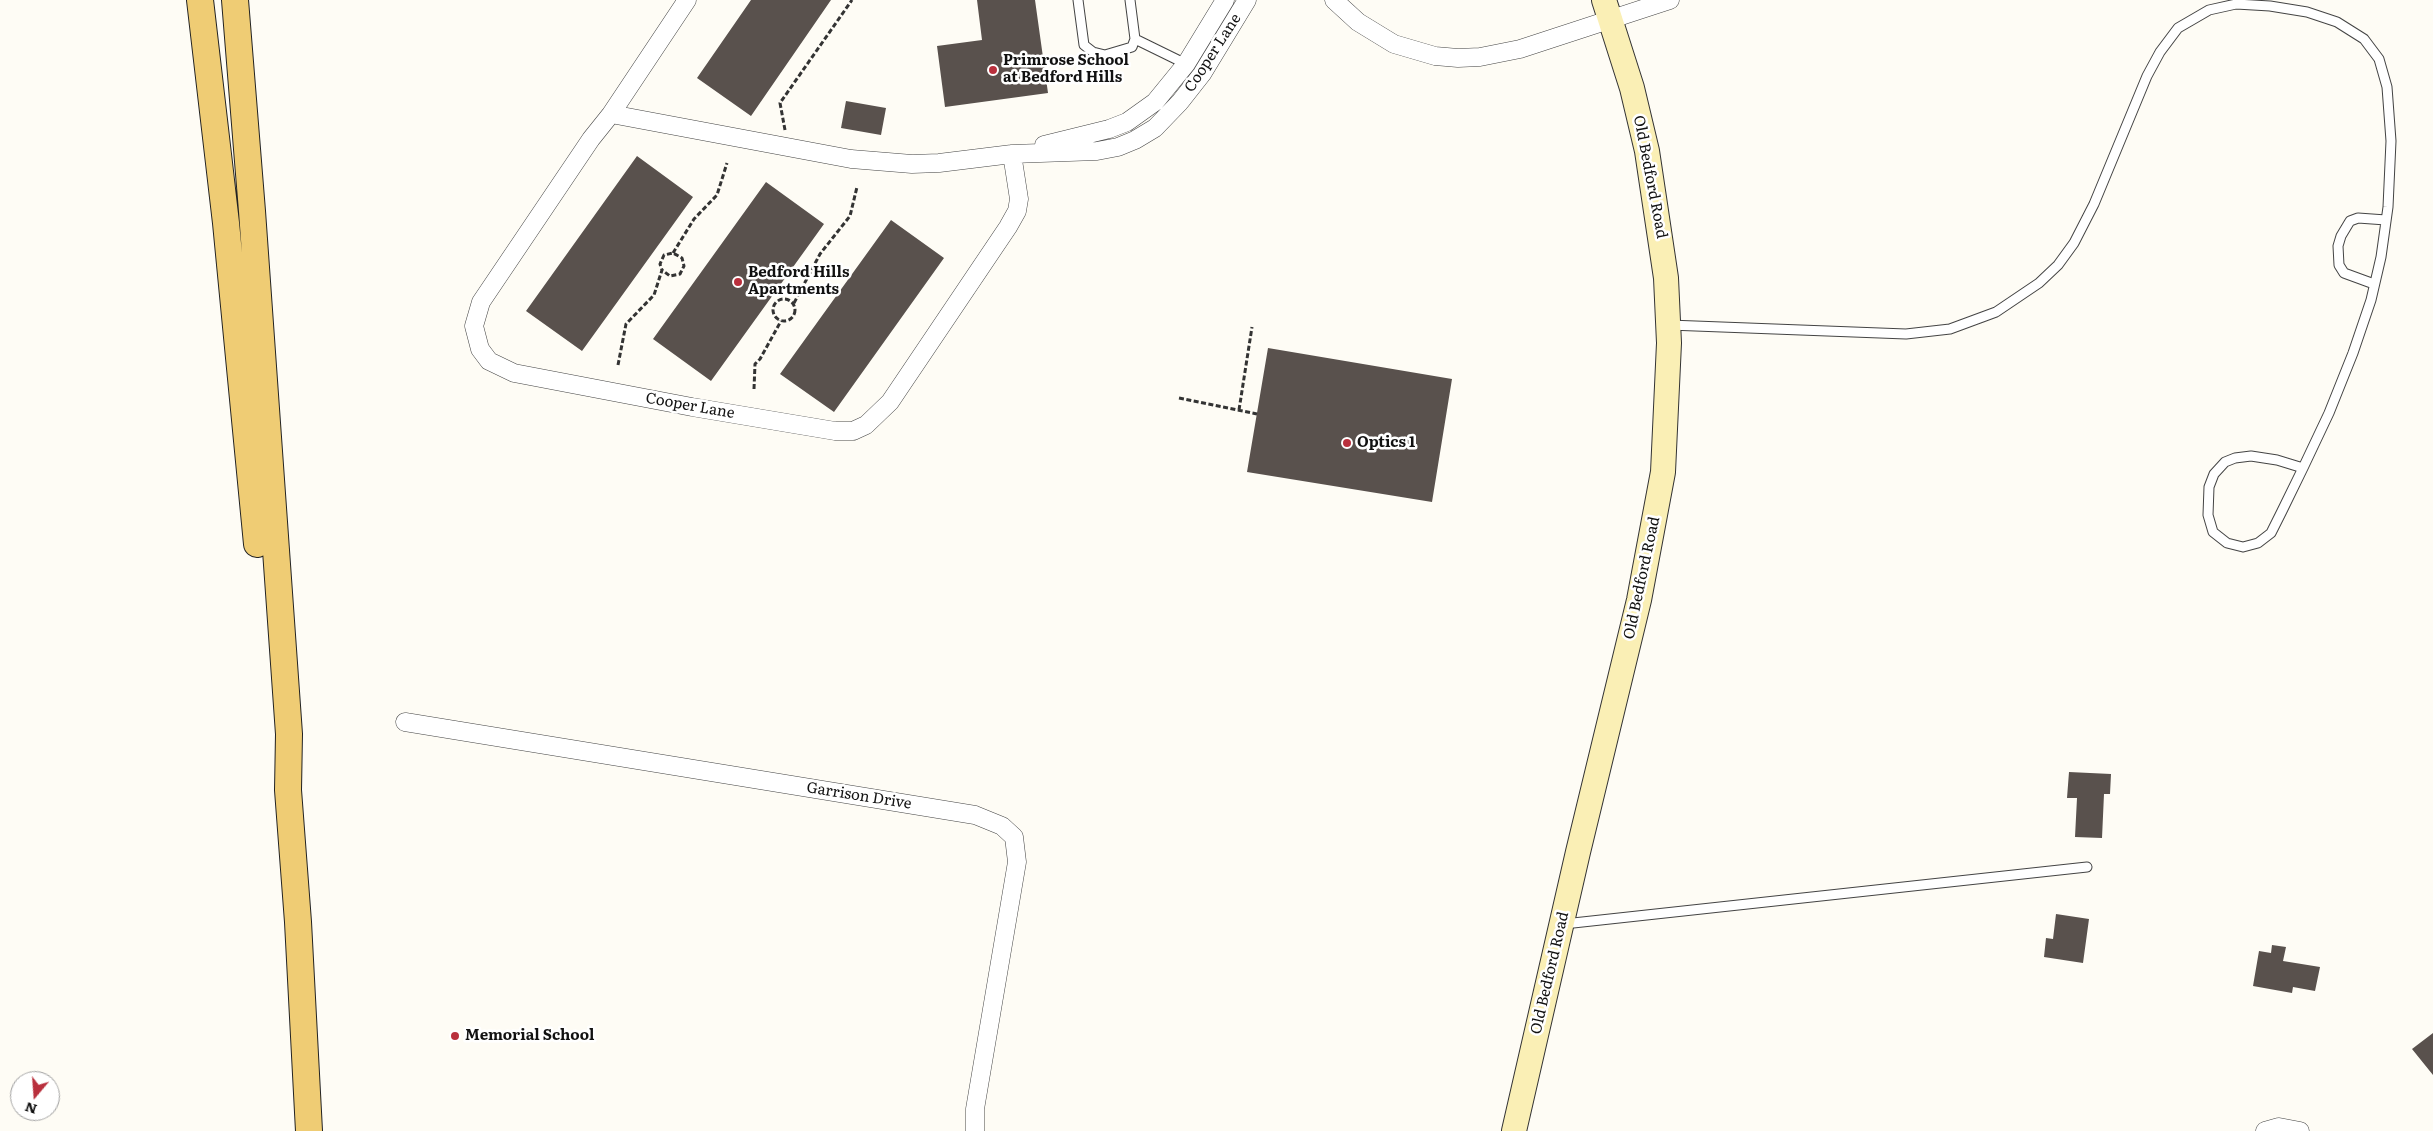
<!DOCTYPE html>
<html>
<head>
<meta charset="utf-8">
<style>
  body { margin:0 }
  #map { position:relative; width:2433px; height:1131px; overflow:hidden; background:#fefcf5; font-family:Literata,serif }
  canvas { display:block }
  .north { position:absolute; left:10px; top:1071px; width:50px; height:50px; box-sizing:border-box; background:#fff; border:1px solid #a0a0a0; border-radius:50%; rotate:198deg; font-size:14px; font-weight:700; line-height:20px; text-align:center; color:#111 }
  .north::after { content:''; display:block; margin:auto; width:18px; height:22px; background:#b9303d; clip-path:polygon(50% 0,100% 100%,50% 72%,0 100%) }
</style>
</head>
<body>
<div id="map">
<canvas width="2433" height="1131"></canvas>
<div class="north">N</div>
</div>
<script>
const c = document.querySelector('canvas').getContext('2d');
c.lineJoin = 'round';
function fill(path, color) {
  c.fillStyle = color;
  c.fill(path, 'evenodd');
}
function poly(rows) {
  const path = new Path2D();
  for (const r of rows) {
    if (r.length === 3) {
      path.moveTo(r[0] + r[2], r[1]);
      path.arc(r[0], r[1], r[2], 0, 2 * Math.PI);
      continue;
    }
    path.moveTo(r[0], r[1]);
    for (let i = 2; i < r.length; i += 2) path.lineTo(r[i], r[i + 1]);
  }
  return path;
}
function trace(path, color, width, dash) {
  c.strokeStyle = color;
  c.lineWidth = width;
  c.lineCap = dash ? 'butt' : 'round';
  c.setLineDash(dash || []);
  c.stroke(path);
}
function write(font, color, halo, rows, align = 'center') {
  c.font = font + ' Literata,serif';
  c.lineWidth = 5;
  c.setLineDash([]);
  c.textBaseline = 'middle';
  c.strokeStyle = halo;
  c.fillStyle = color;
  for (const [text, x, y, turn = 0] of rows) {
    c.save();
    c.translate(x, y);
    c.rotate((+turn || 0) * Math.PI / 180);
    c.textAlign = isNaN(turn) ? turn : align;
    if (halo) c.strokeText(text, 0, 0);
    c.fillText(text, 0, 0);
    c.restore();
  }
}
fill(poly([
  [751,0,831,0,751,116,697,78],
  [977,0,1035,0,1048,93,945,107,937,46,982,40],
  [846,101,886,108,881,135,841,128],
  [637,156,693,197,582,351,526,311],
  [766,182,824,224,711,381,653,339],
  [891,220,944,258,834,412,780,374],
  [1268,348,1452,379,1432,502,1247,472],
  [2069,772,2111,774,2110,794,2104,794,2102,838,2075,837,2077,798,2067,798],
  [2056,914,2089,919,2083,963,2044,957,2046,938,2053,939],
  [2272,945,2286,947,2283,961,2320,967,2315,991,2293,987,2292,993,2253,986,2259,951,2271,953],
  [2433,1033,2433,1075,2412,1049]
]), '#59514d');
const lane = poly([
  [1078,0,1084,45,1093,52,1105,55,1132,47,1135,39,1130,0],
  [1135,39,1186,64],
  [2374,284,2344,273,2339,265,2338,246,2341,236,2350,221,2358,218,2386,220],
  [1669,325,1906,334,1950,329,1996,312,2039,283,2058,265,2074,243,2094,204,2147,76,2160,52,2178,28,2209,10,2236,4,2270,6,2307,12,2337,22,2364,39,2379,59,2387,87,2391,141,2388,207,2381,257,2371,300,2353,353,2329,413,2303,468,2282,511,2271,533,2258,543,2243,547,2227,543,2213,532,2208,515,2209,487,2214,474,2225,462,2235,458,2251,456,2277,460,2303,468],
  [1564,924,2087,867]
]);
const street = poly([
  [687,0,611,114,851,159,912,164,939,163,1012,154,1097,151,1118,147,1135,140,1155,128,1180,102,1202,74,1247,0],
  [1334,0,1358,22,1394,44,1435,56,1458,58,1480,57,1520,49,1670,0],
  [611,114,591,139,481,302,474,326,480,349,489,361,514,373,692,407,835,431,853,431,866,425,890,402,1008,227,1017,211,1019,199,1012,154],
  [1044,145,1109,129,1127,122,1155,102,1186,64,1225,0],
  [405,722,975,815,1002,826,1014,837,1017,862,975,1109,975,1131],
  [2265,1131,2279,1127,2300,1131]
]);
const secondary = poly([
  [1514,1131,1578,852,1639,600,1663,472,1669,343,1666,278,1647,151,1632,88,1604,0]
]);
const primary = poly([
  [200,0,226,223,257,544],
  [235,0,252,211,289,734,288,790,298,922,309,1131]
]);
trace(lane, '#444', 11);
trace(street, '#444', 19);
trace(secondary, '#333', 26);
trace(primary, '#222', 28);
trace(poly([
  [785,130,780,103,852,0],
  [673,253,694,219,717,195,727,163],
  [784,310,11],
  [794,303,820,254,850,216,857,187],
  [618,365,626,324,654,295,662,270,660,264,664,255,673,253,682,258,684,266,680,274,670,276,662,270],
  [754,389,755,364,760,359,781,321],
  [1179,398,1257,414],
  [1239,410,1252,327]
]), '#333', 3, [5, 2.5]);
trace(lane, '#fff', 9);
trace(street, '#fff', 18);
trace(secondary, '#faefb5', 24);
trace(primary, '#efcc74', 26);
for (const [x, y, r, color] of [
  [993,70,5,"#b9303d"],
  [738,282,5,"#b9303d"],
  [1347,443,5,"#b9303d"],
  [455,1036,5,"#b9303d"]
]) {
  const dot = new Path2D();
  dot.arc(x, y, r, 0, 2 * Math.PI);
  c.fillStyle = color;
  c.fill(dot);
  trace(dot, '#fff', 2);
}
write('15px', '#111', '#fff', [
  ["Cooper Lane",1213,53,-57],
  ["Old Bedford Road",1650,177,79],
  ["Cooper Lane",690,406,10],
  ["Old Bedford Road",1642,578,-78],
  ["Garrison Drive",859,796,9],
  ["Old Bedford Road",1550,973,-77]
]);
write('bold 15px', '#111', '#fff', [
  ["Primrose School",1003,61],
  ["at Bedford Hills",1003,78],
  ["Bedford Hills",748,273],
  ["Apartments",748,290],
  ["Optics 1",1357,443],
  ["Memorial School",465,1036]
], 'left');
</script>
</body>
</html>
